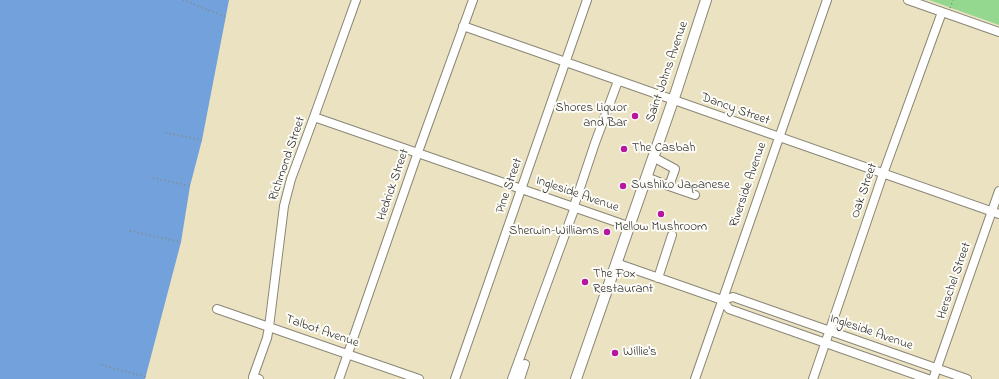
<!DOCTYPE html>
<html>
<head>
<meta charset="utf-8">
<style>
  body { margin:0 }
  canvas { display:block; background:#eae2c0 }
</style>
</head>
<body>
<canvas width="999" height="379"></canvas>
<script>
const c = document.querySelector('canvas').getContext('2d');
c.lineJoin = 'round';
function fill(path, color) {
  c.fillStyle = color;
  c.fill(path, 'evenodd');
}
function poly(rows) {
  const path = new Path2D();
  for (const r of rows) {
    path.moveTo(r[0], r[1]);
    for (let i = 2; i < r.length; i += 2) path.lineTo(r[i], r[i + 1]);
  }
  return path;
}
function trace(path, color, width, dash) {
  c.strokeStyle = color;
  c.lineWidth = width;
  c.lineCap = dash ? 'butt' : 'round';
  c.setLineDash(dash || []);
  c.stroke(path);
}
function write(font, color, halo, rows, align = 'center') {
  c.font = font + ' "Indie Flower",sans-serif';
  c.lineWidth = 4;
  c.setLineDash([]);
  c.textBaseline = 'middle';
  c.strokeStyle = halo;
  c.fillStyle = color;
  for (const [text, x, y, turn = 0] of rows) {
    c.save();
    c.translate(x, y);
    c.rotate((+turn || 0) * Math.PI / 180);
    c.textAlign = isNaN(turn) ? turn : align;
    if (halo) c.strokeText(text, 0, 0);
    c.fillText(text, 0, 0);
    c.restore();
  }
}
fill(poly([
  [929,0,999,0,999,25]
]), '#94d890');
fill(poly([
  [0,0,229,0,202,140,190,186,181,242,145,379,0,379]
]), '#72a1db');
const minor = poly([
  [908,0,999,32],
  [463,26,999,214],
  [314,117,628,226],
  [653,157,675,169,669,186,695,195],
  [646,177,669,186],
  [574,206,595,143,618,81],
  [616,263,722,300,729,309,928,379],
  [658,278,672,235],
  [722,300,733,297,967,379],
  [217,309,419,379],
  [259,379,253,377,267,338,269,327,284,206,291,179,314,117,356,0],
  [339,379,418,152,473,0],
  [455,379,587,0],
  [512,379,575,207],
  [520,379,525,364],
  [695,379,827,0],
  [813,379,883,174,942,12],
  [933,379,999,191]
]);
const major = poly([
  [576,379,676,92,706,0]
]);
trace(minor, '#8a8676', 10);
trace(major, '#8a8676', 12);
trace(poly([
  [183,0,226,17],
  [950,8,953,0],
  [166,133,202,140],
  [153,178,190,186],
  [130,231,181,242],
  [102,365,146,377]
]), '#8a8676', 1.5, [1, 3]);
trace(minor, '#fff', 8);
trace(major, '#fff', 10);
for (const [x, y, r, color] of [
  [635,116,4,"#b5179e"],
  [624,149,4,"#b5179e"],
  [623,186,4,"#b5179e"],
  [661,214,4,"#b5179e"],
  [607,232,4,"#b5179e"],
  [585,282,4,"#b5179e"],
  [615,353,4,"#b5179e"]
]) {
  const dot = new Path2D();
  dot.arc(x, y, r, 0, 2 * Math.PI);
  c.fillStyle = color;
  c.fill(dot);
  trace(dot, '#fdfcf7', 1.5);
}
write('13px', '#2b2b2b', '#fdfcf7', [
  ["Saint Johns Avenue",668,72,-71],
  ["Dancy Street",735,110,20],
  ["Richmond Street",288,159,-71],
  ["Hedrick Street",394,185,-71],
  ["Riverside Avenue",749,185,-71],
  ["Pine Street",510,186,-71],
  ["Oak Street",865,191,-71],
  ["Ingleside Avenue",577,195,19],
  ["Herschel Street",955,281,-71],
  ["Talbot Avenue",322,332,19],
  ["Ingleside Avenue",871,333,19]
]);
write('13px', '#2b2b2b', '#fdfcf7', [
  ["Shores Liquor",627,109,"right"],
  ["and Bar",627,124,"right"],
  ["The Casbah",632,149],
  ["Sushiko Japanese",631,186],
  ["Mellow Mushroom",661,228,"center"],
  ["Sherwin-Williams",599,232,"right"],
  ["The Fox",593,275],
  ["Restaurant",593,290],
  ["Willie's",623,353]
], 'left');
</script>
</body>
</html>
